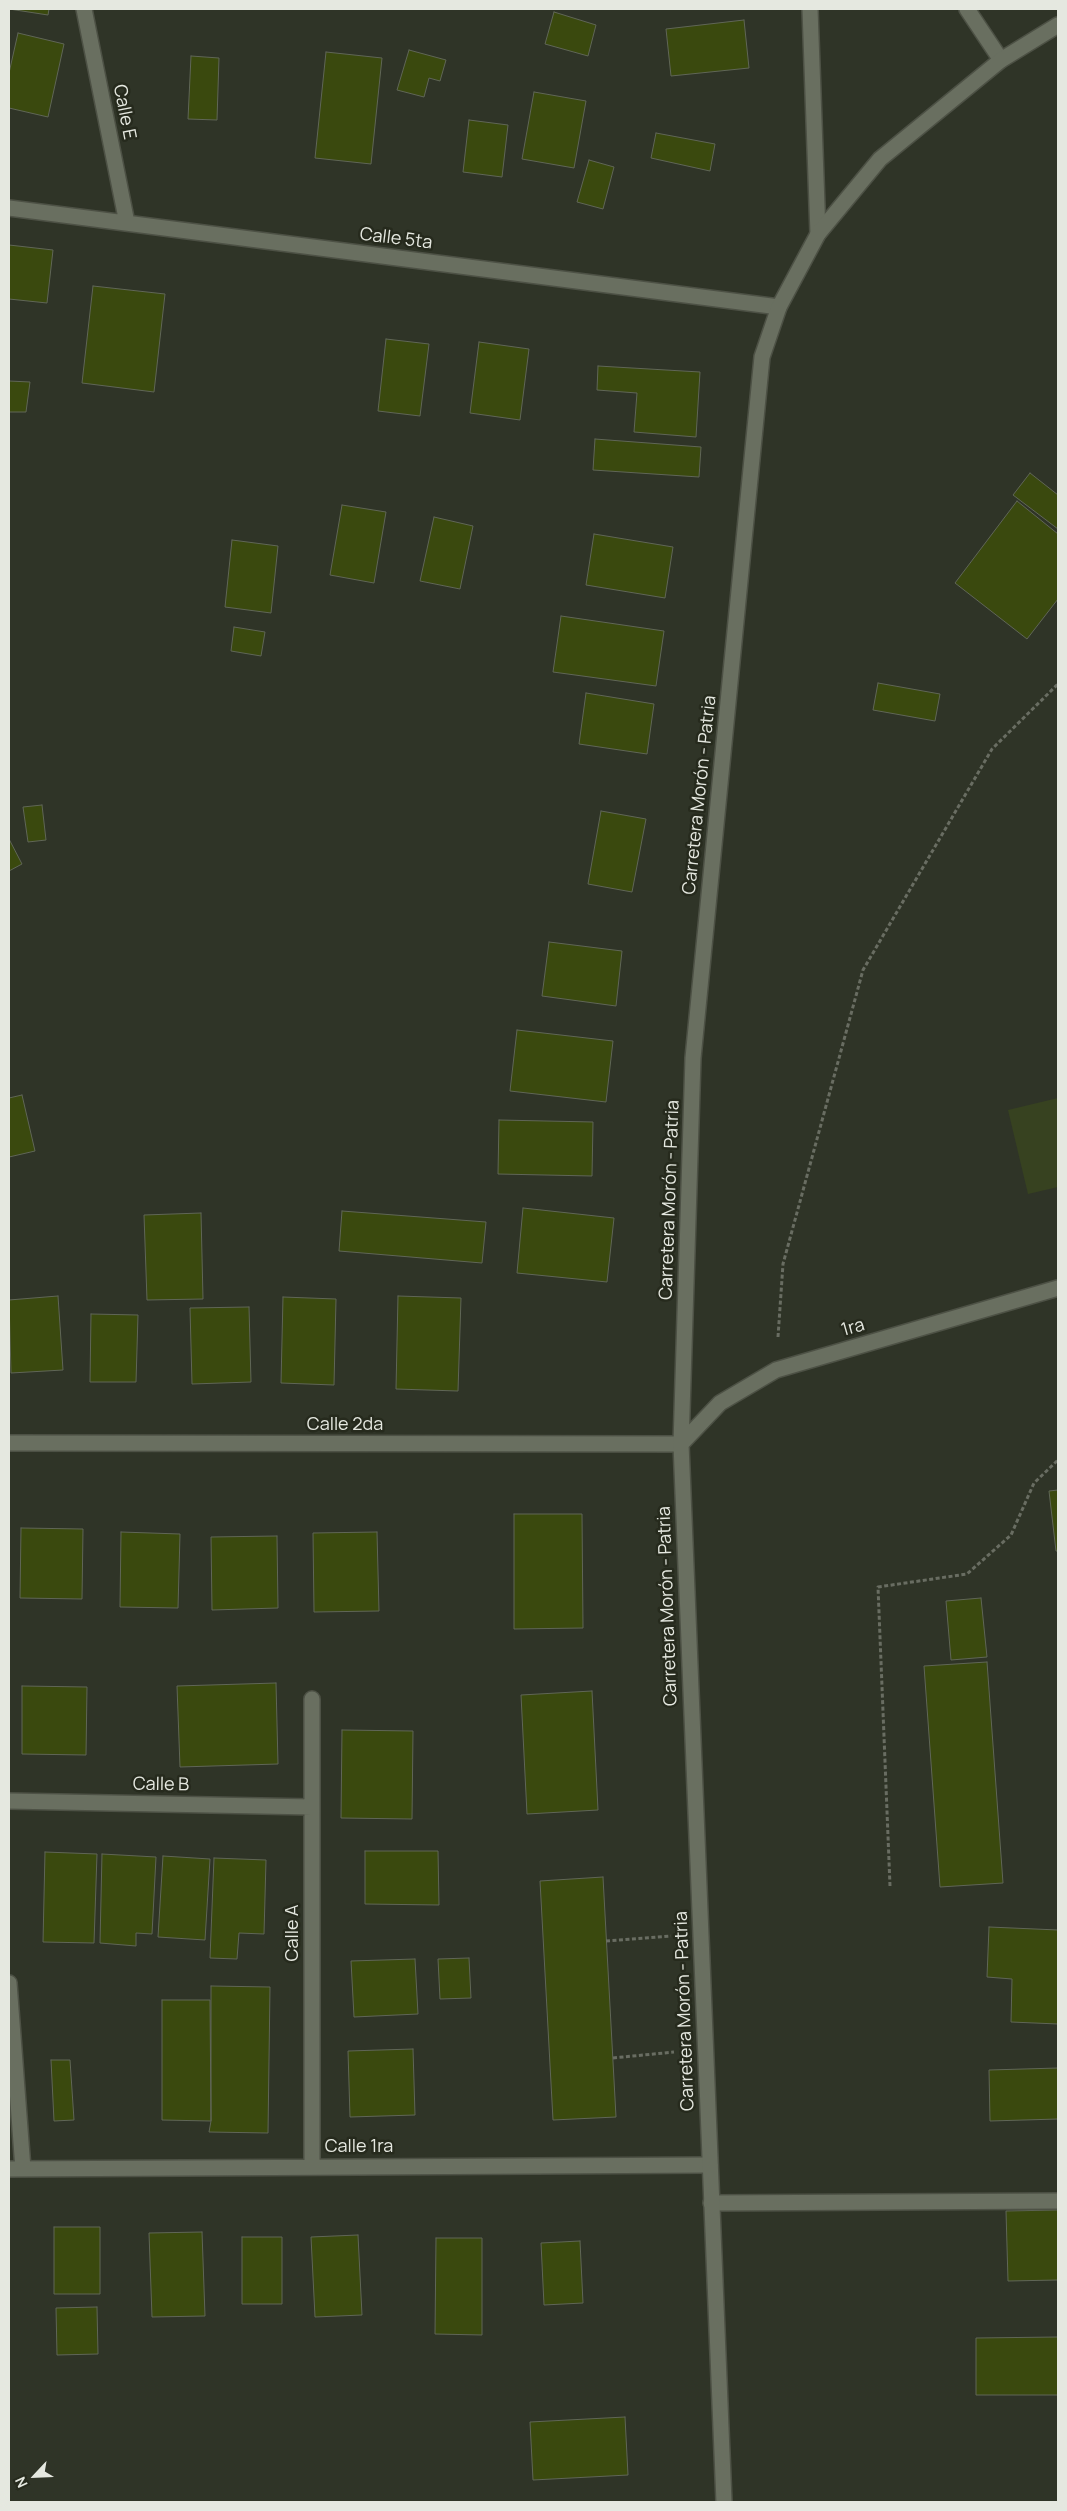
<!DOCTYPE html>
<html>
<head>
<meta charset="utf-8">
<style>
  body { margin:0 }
  #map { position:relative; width:1067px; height:2511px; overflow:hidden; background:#2f3427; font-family:Manrope,sans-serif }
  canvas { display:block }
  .frame { position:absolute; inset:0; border:10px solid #e5e8e0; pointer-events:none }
  .north { position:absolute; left:10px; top:2451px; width:50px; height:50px; -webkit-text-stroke:4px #262a1d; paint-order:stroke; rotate:245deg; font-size:14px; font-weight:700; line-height:20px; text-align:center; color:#e5e8e0 }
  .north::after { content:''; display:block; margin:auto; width:18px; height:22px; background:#e5e8e0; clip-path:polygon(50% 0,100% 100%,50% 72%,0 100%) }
</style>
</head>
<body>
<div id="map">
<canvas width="1067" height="2511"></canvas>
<div class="frame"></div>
<div class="north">N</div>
</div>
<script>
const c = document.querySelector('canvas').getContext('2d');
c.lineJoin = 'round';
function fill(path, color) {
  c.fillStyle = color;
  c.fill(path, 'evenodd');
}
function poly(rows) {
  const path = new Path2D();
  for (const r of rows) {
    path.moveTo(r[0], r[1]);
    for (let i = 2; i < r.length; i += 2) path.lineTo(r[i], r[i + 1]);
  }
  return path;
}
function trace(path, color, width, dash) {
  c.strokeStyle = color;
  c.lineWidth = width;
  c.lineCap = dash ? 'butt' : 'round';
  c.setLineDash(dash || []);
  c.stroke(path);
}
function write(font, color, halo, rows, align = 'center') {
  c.font = font + ' Manrope,sans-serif';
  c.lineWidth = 5;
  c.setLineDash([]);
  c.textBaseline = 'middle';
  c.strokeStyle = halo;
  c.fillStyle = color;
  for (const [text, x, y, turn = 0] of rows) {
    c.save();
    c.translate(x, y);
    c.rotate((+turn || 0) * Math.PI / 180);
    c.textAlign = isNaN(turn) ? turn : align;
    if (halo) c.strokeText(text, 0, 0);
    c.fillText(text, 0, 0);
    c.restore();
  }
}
fill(poly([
  [1058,1098,1058,1187,1028,1194,1008,1110]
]), '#374220');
const building = poly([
  [9,9,49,9,48,15,9,9],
  [554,12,596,25,588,56,545,44,554,12],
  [744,20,749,68,671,76,666,29,744,20],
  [18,33,64,44,48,117,9,108,9,73,18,33],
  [409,50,446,60,440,81,429,78,424,97,397,90,409,50],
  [326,52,382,58,371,164,315,158,326,52],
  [191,56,219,58,217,120,188,119,191,56],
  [534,92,586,101,574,168,522,159,534,92],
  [469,120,508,125,502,177,463,172,469,120],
  [656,133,715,144,710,171,651,158,656,133],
  [589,160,614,167,603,209,577,202,589,160],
  [9,245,53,250,47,303,9,299,9,245],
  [93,286,165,294,154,392,82,383,93,286],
  [386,339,429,344,420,416,378,411,386,339],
  [479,342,529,349,520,420,470,413,479,342],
  [598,366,700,372,696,437,634,432,637,393,597,390,598,366],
  [9,381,30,382,26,412,9,412,9,381],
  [595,439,701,447,699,477,593,470,595,439],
  [1030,473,1058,495,1058,529,1013,495,1030,473],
  [1017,501,1058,534,1058,599,1027,639,955,583,1017,501],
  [342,505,386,512,374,583,330,575,342,505],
  [434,517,473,526,460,589,420,581,434,517],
  [594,534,673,547,665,598,586,585,594,534],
  [232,540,278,546,271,613,225,607,232,540],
  [561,616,664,631,656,686,553,672,561,616],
  [234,627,265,632,261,656,231,651,234,627],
  [878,683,940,694,935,721,873,710,878,683],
  [586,693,654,704,647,754,579,744,586,693],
  [42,805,46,840,28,842,23,807,42,805],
  [601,811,646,819,632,892,588,884,601,811],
  [9,839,22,864,9,871,9,839],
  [549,942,622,951,616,1006,542,996,549,942],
  [517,1030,613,1041,606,1102,510,1091,517,1030],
  [22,1095,35,1151,9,1157,9,1098,22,1095],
  [499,1120,593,1122,592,1176,498,1174,499,1120],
  [523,1208,614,1218,607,1282,517,1273,523,1208],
  [342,1211,486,1222,482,1263,339,1251,342,1211],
  [201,1213,203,1299,147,1300,144,1215,201,1213],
  [58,1296,63,1370,11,1373,9,1300,58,1296],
  [398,1296,461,1298,458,1391,396,1389,398,1296],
  [283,1297,336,1299,334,1385,281,1383,283,1297],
  [249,1307,251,1382,192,1384,190,1308,249,1307],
  [91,1314,138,1315,136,1382,90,1382,91,1314],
  [1058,1490,1058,1551,1056,1551,1049,1491,1058,1490],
  [514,1514,582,1514,583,1628,514,1629,514,1514],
  [21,1528,83,1529,82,1599,20,1598,21,1528],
  [121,1532,180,1534,178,1608,120,1607,121,1532],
  [377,1532,379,1611,314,1612,313,1533,377,1532],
  [277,1536,278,1608,212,1610,211,1537,277,1536],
  [981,1598,987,1657,951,1660,946,1601,981,1598],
  [987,1662,1003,1883,940,1887,924,1666,987,1662],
  [276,1683,278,1764,180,1767,177,1686,276,1683],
  [22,1686,87,1687,86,1755,22,1754,22,1686],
  [592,1691,598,1810,527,1814,521,1695,592,1691],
  [342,1730,413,1731,412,1819,341,1818,342,1730],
  [365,1851,438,1851,439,1905,365,1904,365,1851],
  [45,1852,97,1854,94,1943,43,1942,45,1852],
  [102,1854,156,1857,152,1934,136,1933,136,1946,100,1943,102,1854],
  [163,1856,210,1859,205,1940,158,1937,163,1856],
  [214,1858,266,1860,264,1934,239,1933,237,1959,210,1958,214,1858],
  [603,1877,616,2117,553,2120,540,1881,603,1877],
  [989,1927,1058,1930,1058,2024,1011,2022,1012,1979,987,1977,989,1927],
  [469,1958,471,1998,440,1999,438,1959,469,1958],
  [415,1959,418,2014,354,2017,351,1961,415,1959],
  [211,1986,270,1987,268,2133,209,2132,211,2121,211,1986],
  [162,2000,210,2000,211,2121,162,2120,162,2000],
  [413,2049,415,2115,350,2117,348,2051,413,2049],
  [51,2060,70,2060,74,2120,54,2121,51,2060],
  [1058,2068,1058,2119,990,2121,989,2070,1058,2068],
  [1058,2210,1058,2280,1008,2281,1006,2211,1058,2210],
  [54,2227,100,2227,100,2294,54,2294,54,2227],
  [202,2232,205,2316,152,2317,149,2233,202,2232],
  [358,2235,362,2315,315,2317,311,2237,358,2235],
  [242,2237,282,2237,282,2304,242,2304,242,2237],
  [436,2238,482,2238,482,2335,435,2334,436,2238],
  [580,2241,583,2303,544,2305,541,2243,580,2241],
  [97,2307,98,2354,57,2355,56,2308,97,2307],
  [1058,2337,1058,2395,976,2395,976,2338,1058,2337],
  [625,2417,628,2475,533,2480,530,2422,625,2417]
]);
fill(building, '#3a490e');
trace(building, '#606657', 1);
const service = poly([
  [810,9,818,234],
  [711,2203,1058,2201]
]);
const minor = poly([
  [84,9,127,223],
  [967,9,1001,60],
  [9,208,779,307],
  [9,1443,681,1444],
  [9,1801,312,1807],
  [9,1983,23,2169],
  [312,2166,312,1699],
  [9,2169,710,2165]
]);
const tertiary = poly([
  [681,1444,720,1403,776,1370,1058,1288],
  [724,2502,681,1444,693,1058,762,357,779,307,818,234,880,159,1001,60,1058,25]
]);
trace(service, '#4d5145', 18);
trace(minor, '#4d5145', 18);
trace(tertiary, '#4d5145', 18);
trace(poly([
  [778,1337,783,1264,863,970,992,749,1058,684],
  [890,1886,878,1587,967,1574,1011,1535,1034,1483,1058,1460],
  [606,1941,671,1936],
  [613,2058,674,2052]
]), '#696d62', 3, [4, 2.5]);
trace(service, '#696f60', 15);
trace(minor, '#696f60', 15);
trace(tertiary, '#696f60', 15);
write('18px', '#e5e8e0', '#262a1d', [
  ["Calle E",124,112,79],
  ["Calle 5ta",396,239,7],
  ["Carretera Morón - Patria",700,795,-84],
  ["Carretera Morón - Patria",670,1200,-88],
  ["1ra",853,1328,-16],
  ["Calle 2da",345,1425],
  ["Carretera Morón - Patria",668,1606,-92],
  ["Calle B",161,1785,1],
  ["Calle A",293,1933,-90],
  ["Carretera Morón - Patria",685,2011,-92],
  ["Calle 1ra",359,2147]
]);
</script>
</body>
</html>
